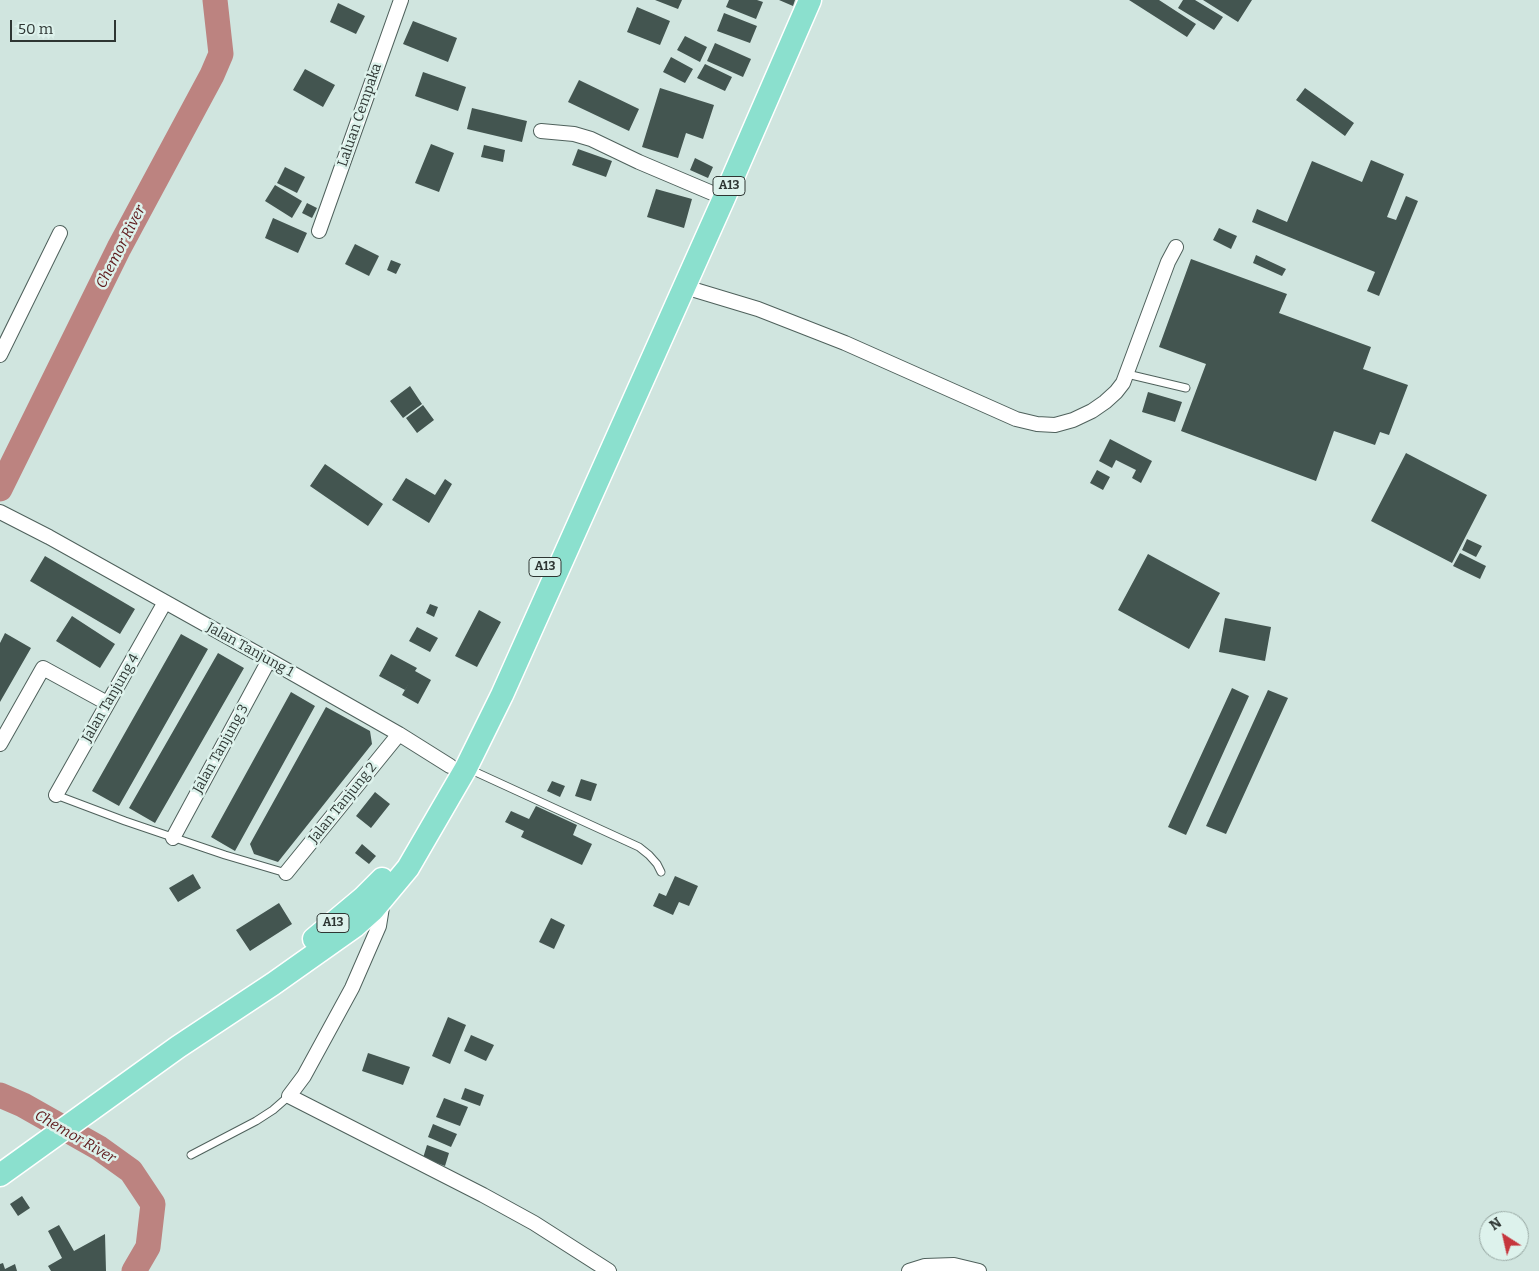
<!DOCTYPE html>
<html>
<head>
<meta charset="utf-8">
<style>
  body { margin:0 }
  #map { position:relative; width:1539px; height:1271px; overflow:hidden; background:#d0e5df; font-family:Bitter,serif }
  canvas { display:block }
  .north { position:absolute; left:1479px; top:1211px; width:50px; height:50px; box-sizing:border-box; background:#ddf2ec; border:1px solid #97a7a2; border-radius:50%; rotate:325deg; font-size:14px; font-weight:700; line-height:20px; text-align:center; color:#2e3633 }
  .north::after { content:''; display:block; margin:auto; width:18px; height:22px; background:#c6363d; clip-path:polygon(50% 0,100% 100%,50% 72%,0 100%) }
  .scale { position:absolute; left:10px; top:20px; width:106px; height:22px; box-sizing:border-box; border:2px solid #2e3633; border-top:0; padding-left:6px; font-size:15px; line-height:18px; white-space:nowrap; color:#2e3633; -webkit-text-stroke:4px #ddf2ec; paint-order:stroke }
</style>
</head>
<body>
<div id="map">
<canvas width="1539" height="1271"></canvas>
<div class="north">N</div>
<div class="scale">50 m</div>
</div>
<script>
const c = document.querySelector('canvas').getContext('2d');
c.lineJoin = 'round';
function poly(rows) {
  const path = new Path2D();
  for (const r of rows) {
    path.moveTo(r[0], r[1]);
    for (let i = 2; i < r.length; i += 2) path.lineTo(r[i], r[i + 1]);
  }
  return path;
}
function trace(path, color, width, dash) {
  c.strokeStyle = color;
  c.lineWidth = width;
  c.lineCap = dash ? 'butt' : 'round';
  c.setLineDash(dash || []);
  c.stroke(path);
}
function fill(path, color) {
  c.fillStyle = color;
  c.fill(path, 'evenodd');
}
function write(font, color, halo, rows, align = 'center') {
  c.font = font + ' Bitter,serif';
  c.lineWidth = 5;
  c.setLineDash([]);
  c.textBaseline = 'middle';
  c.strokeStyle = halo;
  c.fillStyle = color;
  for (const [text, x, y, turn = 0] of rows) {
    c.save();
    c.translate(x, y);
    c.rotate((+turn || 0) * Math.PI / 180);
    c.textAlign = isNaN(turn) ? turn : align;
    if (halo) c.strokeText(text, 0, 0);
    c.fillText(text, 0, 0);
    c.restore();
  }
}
trace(poly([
  [0,489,119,248,212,75,221,54,215,0],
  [0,1095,23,1105,99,1148,131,1171,153,1204,148,1247,134,1271]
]), '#bc8380', 25);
fill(poly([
  [655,0,682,0,678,9],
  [729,0,757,0,763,2,756,19,726,7],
  [779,0,795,0,793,6],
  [1129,0,1159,0,1196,24,1187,37],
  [1183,0,1195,0,1223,17,1214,30,1178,8],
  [1203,0,1252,0,1238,22],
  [338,3,365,16,356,34,330,22],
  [637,7,670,21,660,45,627,32],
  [724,13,757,26,750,43,717,31],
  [413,21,457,38,448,62,403,44],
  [685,36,707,47,700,62,677,50],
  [715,43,751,59,743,77,707,61],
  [671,57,693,69,685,83,663,72],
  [705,64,732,77,725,91,697,78],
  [305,69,335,85,323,107,293,90],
  [423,72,466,87,458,111,415,96],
  [579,80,639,109,629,131,568,102],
  [660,88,714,105,703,139,686,133,678,158,642,147],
  [1305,88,1354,123,1345,136,1296,100],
  [472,108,527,121,522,142,467,129],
  [431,144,454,153,439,192,415,183],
  [484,145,505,150,503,162,481,157],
  [578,149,612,161,606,177,572,165],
  [695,158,713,167,708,178,690,170],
  [1371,160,1404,174,1387,217,1396,220,1406,196,1418,201,1379,296,1367,291,1375,272,1252,222,1257,209,1287,222,1312,161,1362,182],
  [285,167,305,177,297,193,277,183],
  [275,185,302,201,292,218,265,201],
  [656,189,692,199,684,228,647,217],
  [307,203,317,208,312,218,302,213],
  [273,218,307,233,298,253,265,238],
  [1219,228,1237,236,1231,249,1213,240],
  [355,244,379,256,369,276,345,264],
  [1256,255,1286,269,1282,276,1253,263],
  [1191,259,1287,294,1279,313,1371,347,1363,369,1408,385,1389,435,1380,432,1375,445,1334,431,1316,481,1181,431,1206,364,1159,347],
  [391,260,401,264,396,274,387,270],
  [410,386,422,404,403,418,390,401],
  [1148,392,1182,402,1175,422,1142,412],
  [423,405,434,420,417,433,406,418],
  [1110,439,1152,461,1141,483,1132,478,1136,470,1116,460,1112,468,1099,461],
  [1406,453,1487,495,1452,563,1371,521],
  [325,464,383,504,368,526,310,486],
  [1097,470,1110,477,1103,490,1090,483],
  [406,478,435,495,445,479,452,484,429,523,392,500],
  [1467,539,1482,546,1476,557,1462,550],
  [1460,553,1486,566,1480,579,1453,566],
  [1148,554,1220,593,1189,649,1118,610],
  [45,556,135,609,120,634,30,581],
  [430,604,438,607,434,617,426,613],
  [479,610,501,622,477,667,455,656],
  [72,616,115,644,100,668,56,641],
  [1225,618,1271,627,1265,661,1219,652],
  [417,627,438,638,430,652,409,641],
  [5,633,31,648,0,702,0,643],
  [181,634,208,649,119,806,92,791],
  [218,653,244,668,155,823,129,808],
  [391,654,417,668,415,671,431,680,418,704,402,695,409,683,405,690,379,676],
  [1232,688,1249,696,1186,835,1168,827],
  [1268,690,1288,698,1226,834,1206,826],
  [291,692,315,706,235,851,211,837],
  [326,707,370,731,372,744,278,862,254,854,250,844],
  [581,779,597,784,591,801,575,796],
  [552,781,565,786,560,797,547,791],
  [375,792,390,804,371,828,356,816],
  [536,806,577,825,573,835,592,844,582,865,521,837,524,831,505,822,511,811,529,819],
  [362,844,376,856,369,864,355,853],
  [193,874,201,888,178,902,169,888],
  [675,876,698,886,689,906,679,902,673,915,653,906,659,893,666,896],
  [279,903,292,924,250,951,236,930],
  [551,918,565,925,554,949,539,942],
  [448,1017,466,1025,450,1064,432,1056],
  [471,1035,494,1045,486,1061,464,1051],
  [368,1053,410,1067,403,1085,362,1071],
  [465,1088,484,1095,480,1106,461,1099],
  [444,1098,468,1107,460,1126,436,1117],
  [433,1124,457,1134,451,1147,428,1137],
  [427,1145,449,1153,445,1166,423,1158],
  [22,1196,30,1208,18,1216,10,1204],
  [59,1225,74,1251,105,1234,106,1271,51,1271,48,1266,62,1258,48,1231],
  [3,1263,5,1269,15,1264,17,1271,0,1271,0,1264]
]), '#435550');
const lane = poly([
  [1127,374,1186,388],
  [469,769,639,847,649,855,657,864,661,872],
  [56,795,125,821,225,855,286,873],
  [191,1155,256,1121,273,1110,289,1096]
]);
const street = poly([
  [541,131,574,134,591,139,639,162,724,198],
  [319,231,401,0],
  [685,287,758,309,845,343,1016,419,1037,424,1055,425,1073,420,1092,411,1105,402,1116,392,1123,383,1168,262,1176,247],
  [0,355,60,233],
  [0,512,49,537,269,660,399,734,450,766],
  [0,744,43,668,107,703],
  [56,795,165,602],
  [173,838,269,660],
  [286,873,399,734],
  [383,901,379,926,352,988,304,1076,289,1096,483,1195,534,1223,609,1271],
  [909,1271,925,1266,954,1265,979,1271]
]);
const primary = poly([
  [314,939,363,898,382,879],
  [0,1175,178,1047,273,984,355,926,373,910,408,868,466,768,502,695,724,198,810,0]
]);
trace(lane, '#4f615c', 9);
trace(street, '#4f615c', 16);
trace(primary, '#fff', 25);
trace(lane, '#fff', 7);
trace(street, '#fff', 14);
trace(primary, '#8be0ce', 22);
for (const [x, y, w] of [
  [729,186,32],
  [545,567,32],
  [333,923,32]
]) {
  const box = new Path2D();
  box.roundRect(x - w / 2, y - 9.5, w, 19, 4);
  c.fillStyle = '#ddf2ec';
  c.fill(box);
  trace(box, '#2e3633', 1);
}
write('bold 12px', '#2e3633', null, [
  ["A13",729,186],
  ["A13",545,567],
  ["A13",333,923]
]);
write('14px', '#2e3633', '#ddf2ec', [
  ["Laluan Cempaka",360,115,-71],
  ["Jalan Tanjung 1",250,650,29],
  ["Jalan Tanjung 4",111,698,-60],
  ["Jalan Tanjung 3",221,749,-61],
  ["Jalan Tanjung 2",343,803,-51]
]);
write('italic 15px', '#5f1a1c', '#ddf2ec', [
  ["Chemor River",121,247,-63],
  ["Chemor River",75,1137,30]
]);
</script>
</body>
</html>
